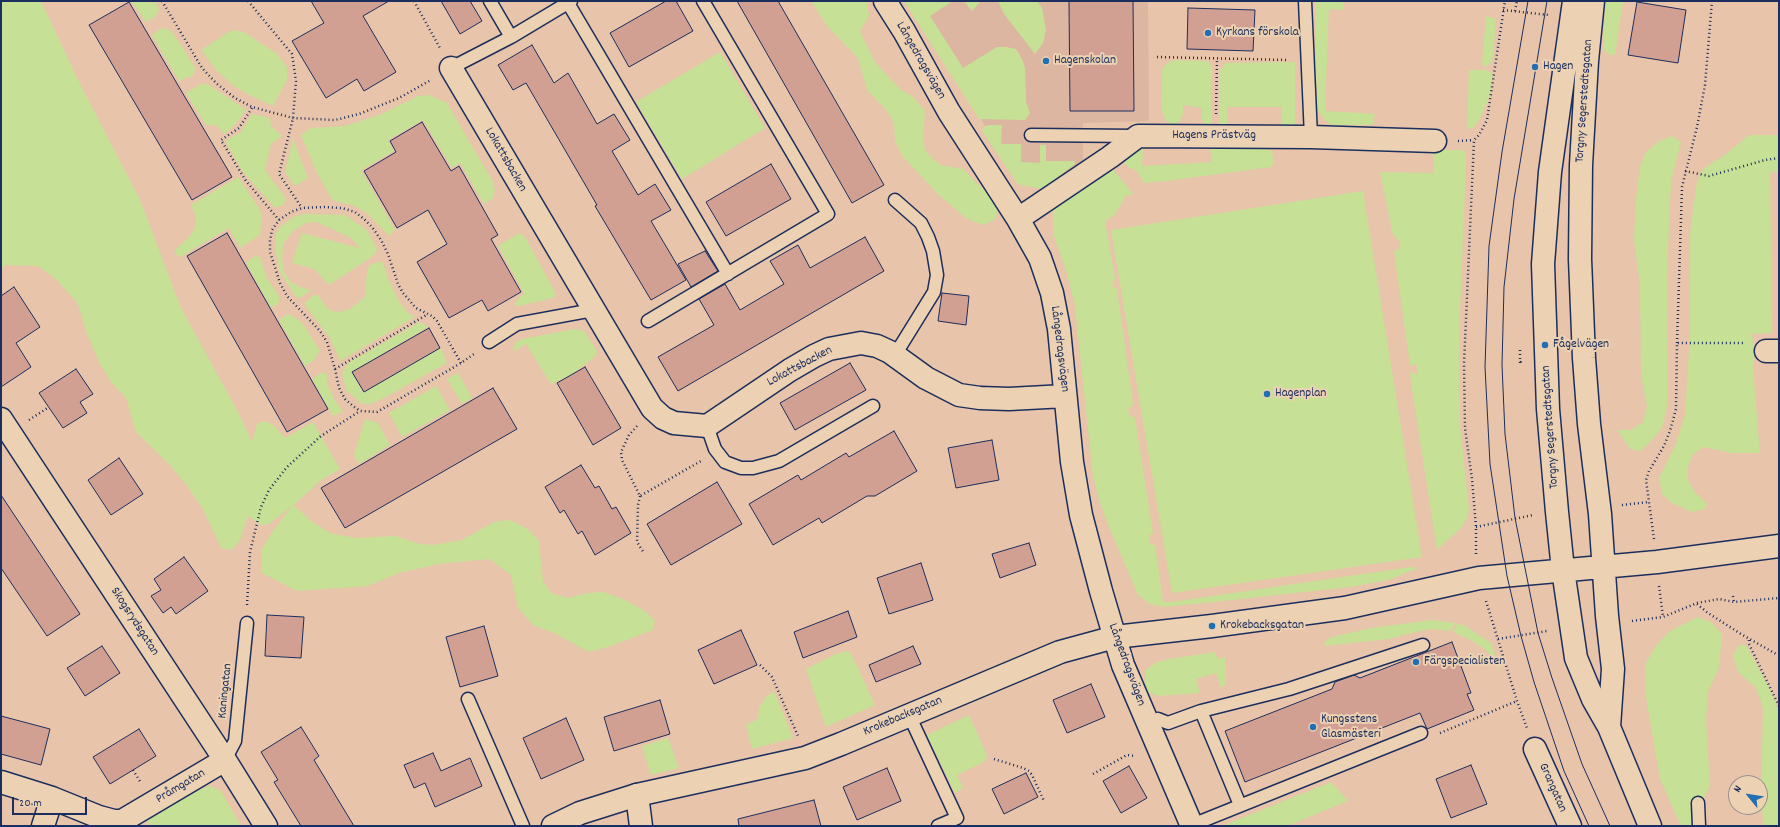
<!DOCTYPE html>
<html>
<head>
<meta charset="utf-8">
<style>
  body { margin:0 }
  #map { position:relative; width:1780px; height:827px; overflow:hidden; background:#e8c4aa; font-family:Dekko,sans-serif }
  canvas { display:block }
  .frame { position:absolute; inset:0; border:2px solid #1b2f5e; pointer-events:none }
  .north { position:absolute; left:1728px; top:775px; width:40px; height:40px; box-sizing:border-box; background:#ecd1b3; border:1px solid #989091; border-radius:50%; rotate:300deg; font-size:11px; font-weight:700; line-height:16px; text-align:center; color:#1b2f5e }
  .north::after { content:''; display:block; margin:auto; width:14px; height:18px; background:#1f6fb2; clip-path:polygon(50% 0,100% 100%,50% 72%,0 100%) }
  .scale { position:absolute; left:12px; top:797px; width:75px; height:18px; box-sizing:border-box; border:2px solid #1b2f5e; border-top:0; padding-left:5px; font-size:12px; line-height:14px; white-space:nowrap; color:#1b2f5e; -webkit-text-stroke:3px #ecd1b3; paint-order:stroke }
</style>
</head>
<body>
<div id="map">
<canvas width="1780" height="827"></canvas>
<div class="frame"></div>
<div class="north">N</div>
<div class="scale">20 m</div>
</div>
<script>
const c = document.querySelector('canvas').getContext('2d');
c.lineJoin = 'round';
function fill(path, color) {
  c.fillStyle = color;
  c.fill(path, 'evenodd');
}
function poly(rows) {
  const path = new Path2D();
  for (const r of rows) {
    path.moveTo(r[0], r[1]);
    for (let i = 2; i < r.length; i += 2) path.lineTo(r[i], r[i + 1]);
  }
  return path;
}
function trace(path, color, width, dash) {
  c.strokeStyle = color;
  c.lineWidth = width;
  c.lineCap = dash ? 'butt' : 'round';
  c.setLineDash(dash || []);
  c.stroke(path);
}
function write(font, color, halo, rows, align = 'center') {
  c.font = font + ' Dekko,sans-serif';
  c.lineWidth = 4;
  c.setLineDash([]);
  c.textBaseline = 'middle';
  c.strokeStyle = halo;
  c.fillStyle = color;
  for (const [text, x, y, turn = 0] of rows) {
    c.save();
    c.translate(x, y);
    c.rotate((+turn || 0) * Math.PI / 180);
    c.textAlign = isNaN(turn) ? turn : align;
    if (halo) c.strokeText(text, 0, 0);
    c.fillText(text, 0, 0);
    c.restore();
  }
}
fill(poly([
  [905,1,1148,1,1149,121,1083,123,1083,167,1044,187,1018,177]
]), '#ddb6a2');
fill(poly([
  [1,1,41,1,77,78,140,200,181,308,238,412,252,442,257,424,265,421,273,425,285,438,313,422,340,469,320,481,294,505,311,521,330,533,355,538,395,536,420,544,433,545,462,540,494,522,508,520,517,523,530,531,539,541,543,581,551,593,568,598,587,593,603,592,623,599,645,611,655,621,653,630,611,646,589,652,554,633,533,625,518,608,511,575,489,559,439,564,399,573,368,586,297,591,262,573,262,549,272,532,292,506,269,524,261,525,248,516,240,540,232,550,221,548,203,509,187,486,170,465,136,432,126,398,111,382,100,364,87,334,78,304,57,280,38,266,6,265,1,268],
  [131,1,155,1,159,9,156,16,146,22],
  [811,1,867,1,869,16,860,31,874,61,900,89,913,97,925,111,923,141,926,152,940,165,963,169,988,194,997,210,996,219,983,225,967,219,939,195,902,156,895,141,894,123,886,110,867,90,858,58,827,26],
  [904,1,953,1,930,16,963,68,997,47,1006,47,1016,49,1022,59,1025,68,1026,102,1030,113,1025,120,979,119],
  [964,1,981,1,972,11],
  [998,1,1037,1,1042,8,1046,30,1043,43,1035,54,1004,14],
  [1315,1,1344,1,1343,10,1329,9,1325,111,1375,114,1373,124,1366,125,1331,125,1324,119,1317,109],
  [1607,1,1623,2,1615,55,1610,55,1603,50,1605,4],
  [1486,16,1496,19,1493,58,1490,64,1484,67,1482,64],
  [161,28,167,29,173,33,195,67,194,75,179,81,152,35],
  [232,30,244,32,277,54,287,67,287,80,273,106,251,96,234,86,217,71,201,50],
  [720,52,765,128,682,179,636,102],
  [1173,60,1208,61,1212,68,1211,100,1212,122,1209,127,1204,125,1202,119,1202,108,1183,105,1183,114,1180,121,1175,124,1171,124,1165,120,1161,108,1162,70,1166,64],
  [1295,62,1295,125,1282,125,1281,107,1227,107,1227,125,1219,125,1219,68,1224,68,1224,63],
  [1469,70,1487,70,1493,74,1490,95,1480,119,1473,128,1467,129],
  [203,83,209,85,246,110,235,125,224,134,216,125,206,125,186,93],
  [429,95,447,103,493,182,495,190,493,198,484,204,460,163,452,168,423,120,388,140,394,151,361,170,395,230,389,236,367,213,355,206,332,200,316,171,301,135,311,128,345,126,382,114,418,96],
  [252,114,270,118,271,126,282,136,271,144,265,170,286,199,283,205,275,208,243,172,225,141,241,132],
  [989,125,1002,125,1001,144,1021,144,1021,162,1040,163,1040,145,1046,145,1046,161,1074,161,1075,164,1043,188,1037,188,1020,185,1017,183,982,131,983,127],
  [1749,135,1779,135,1779,171,1770,172,1772,333,1752,334,1755,354,1753,368,1760,453,1731,453,1704,447,1693,454,1688,467,1688,480,1695,492,1707,504,1705,509,1692,512,1672,503,1662,494,1659,478,1675,446,1685,415,1690,336,1690,233,1697,181,1703,169,1726,154],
  [1672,136,1681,142,1671,182,1667,270,1667,407,1662,428,1650,442,1640,451,1630,449,1617,430,1631,430,1643,422,1647,406,1641,375,1640,284,1634,240,1636,199,1640,167,1646,152,1659,141],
  [293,139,308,178,295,186,285,172],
  [1264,146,1269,148,1273,154,1274,163,1271,167,1166,181,1144,183,1137,171,1128,167,1123,160,1143,148,1142,166,1212,162,1210,148],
  [1434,150,1463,150,1466,153,1466,165,1459,333,1459,384,1460,426,1469,510,1467,518,1462,527,1437,550,1411,382,1410,372,1417,374,1417,365,1410,365,1394,251,1400,249,1400,241,1393,235,1380,172,1433,173],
  [1111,167,1134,195,1126,195,1117,211,1113,216,1105,221,1115,278,1112,286,1117,289,1133,404,1128,410,1130,415,1135,418,1153,533,1149,535,1150,544,1155,545,1163,602,1171,602,1411,567,1418,568,1388,580,1350,587,1214,602,1163,607,1150,604,1138,595,1109,527,1099,500,1093,475,1089,440,1075,305,1065,267,1053,234,1053,209],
  [238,177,259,208,262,217,260,235,240,248,229,228,180,257,176,254,175,250,192,234,195,226,196,217,191,205],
  [1363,191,1422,557,1172,593,1111,230],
  [304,214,345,215,367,230,377,249,376,253,370,258,329,285,314,269,292,263,302,233,360,248,351,238,317,222,306,223,293,231,283,244,282,259,284,272,291,282,300,287,311,290,300,298,296,297,279,270,275,245,276,234,280,227,293,217],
  [519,233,525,237,554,290,556,295,553,298,519,306,515,305,517,300,524,293,498,246],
  [255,256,260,257,267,278,280,298,278,304,271,308,246,263],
  [378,262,383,262,388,279,400,303,408,313,415,317,340,361,330,338,304,304,313,295,318,295,327,308,332,311,339,312,350,309,365,297,367,271,370,265],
  [288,314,296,318,304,325,320,351,314,360,305,366,279,320],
  [420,322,428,327,352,372,363,392,441,348,447,363,384,398,370,404,362,404,347,391,342,376,343,370,348,363],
  [575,329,584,331,597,351,596,356,571,375,551,384,526,344,513,352,515,343,522,339],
  [322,372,327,374,328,385,335,401,343,411,333,416,312,379],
  [458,373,472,398,462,404,447,379],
  [436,386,450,410,402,437,389,413],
  [365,419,378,423,390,445,359,464,354,455],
  [1698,617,1711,622,1722,634,1719,668,1708,692,1706,719,1710,786,1703,800,1705,826,1681,826,1660,779,1646,697,1645,665,1657,644,1670,631],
  [1432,620,1455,623,1451,631,1432,629,1420,631,1389,639,1324,646,1326,640,1332,637,1371,628],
  [1457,623,1465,626,1491,643,1501,672,1486,650,1471,640,1453,632],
  [1739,645,1746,645,1771,691,1779,712,1779,826,1764,826,1763,820,1761,790,1763,708,1756,688,1738,672,1733,655],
  [846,651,851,653,875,705,826,727,806,669,836,654],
  [1215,652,1218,659,1225,657,1226,680,1225,685,1221,688,1216,673,1196,679,1200,693,1158,696,1148,692,1145,681,1146,670,1157,662,1169,659],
  [774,691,793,738,752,749,746,725,758,719,759,708,766,697],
  [969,715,987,755,985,760,980,764,957,775,963,788,955,793,927,735],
  [668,738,679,768,651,775,642,746],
  [1331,782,1348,801,1287,826,1222,826],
  [210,786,221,791,241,826,150,826,147,820,201,789]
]), '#c6e096');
const building = poly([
  [311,1,389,1,363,16,396,72,364,91,357,79,326,98,292,41,324,23,311,1],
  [441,1,470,1,482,21,460,34,441,1],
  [666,1,676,1,693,31,629,67,610,33,666,1],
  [737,1,778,1,884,185,852,203,737,1],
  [1069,1,1133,1,1134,111,1070,111,1069,1],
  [129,2,232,177,192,200,89,25,129,2],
  [1637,2,1686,10,1678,63,1628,55,1637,2],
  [1188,8,1255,10,1253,51,1187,49,1188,8],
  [532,45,554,83,568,73,597,124,614,114,630,140,612,151,638,195,655,184,671,210,651,221,686,280,651,300,595,206,597,205,526,83,513,90,498,65,532,45],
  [422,122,451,171,459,166,498,235,491,239,521,292,488,311,482,300,449,318,417,262,447,244,428,210,397,228,364,171,396,152,390,141,422,122],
  [771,164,791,199,726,236,706,202,771,164],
  [227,233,328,409,287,432,187,256,227,233],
  [865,237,884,271,678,391,658,357,714,325,699,299,725,284,740,310,784,284,770,261,798,245,810,268,865,237],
  [705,251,718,271,691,287,678,264,705,251],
  [14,287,40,327,16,343,31,367,1,387,1,296,14,287],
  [942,293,969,296,966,325,938,321,942,293],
  [429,328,440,348,364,392,352,372,429,328],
  [850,363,866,390,795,430,780,403,850,363],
  [585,367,621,428,593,445,557,383,585,367],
  [76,369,93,394,80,402,87,413,63,428,39,393,76,369],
  [493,388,517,429,345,528,321,488,493,388],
  [894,431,917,471,875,496,867,496,822,523,819,518,773,545,749,504,798,475,801,480,846,453,849,457,894,431],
  [992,440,999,480,956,488,948,448,992,440],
  [119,458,143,494,111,515,88,480,119,458],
  [581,465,595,488,599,486,612,509,616,507,631,533,595,555,582,531,578,534,564,510,560,513,545,487,581,465],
  [717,482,742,524,671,565,647,524,717,482],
  [1,495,80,614,47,636,1,568,1,495],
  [1029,543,1036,565,1000,578,992,554,1029,543],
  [184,557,208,591,176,614,171,607,163,613,151,596,161,590,154,579,184,557],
  [921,563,933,600,889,614,877,578,921,563],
  [848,611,857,637,803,658,794,632,848,611],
  [267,615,304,617,301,658,265,656,267,615],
  [484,626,498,676,460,687,446,637,484,626],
  [741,630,757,665,714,684,698,650,741,630],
  [1452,642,1471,693,1467,694,1474,710,1427,729,1420,713,1245,782,1225,731,1332,689,1335,682,1354,675,1360,678,1452,642],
  [102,646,120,673,85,696,67,668,102,646],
  [913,646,921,664,876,682,869,665,913,646],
  [1091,684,1105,717,1067,733,1053,700,1091,684],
  [660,700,670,734,614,751,604,717,660,700],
  [1,716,50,729,41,765,1,754,1,716],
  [566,718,584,760,541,779,523,738,566,718],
  [301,727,319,756,314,760,354,826,301,826,274,782,278,780,261,752,301,727],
  [139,729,156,756,110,784,93,757,139,729],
  [433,753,441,771,470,758,482,786,435,807,425,783,414,788,404,765,433,753],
  [1471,765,1487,804,1451,818,1436,779,1471,765],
  [1129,766,1147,798,1121,813,1103,781,1129,766],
  [887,768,901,801,857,820,843,787,887,768],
  [1026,773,1038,797,1004,814,992,789,1026,773],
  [814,800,821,826,739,826,738,819,814,800]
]);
fill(building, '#d2a093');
trace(building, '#1b2f5e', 1);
const lane = poly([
  [490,1,511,37],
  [1305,1,1311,137],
  [568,3,728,274],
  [451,68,511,37,571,1],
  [1031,135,1136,136],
  [895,200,921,223,928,237,933,251,937,275,934,292,895,355],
  [648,321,828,214,703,1],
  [489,342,517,324,593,310],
  [707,426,715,449,725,462,741,468,753,468,779,461,873,406],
  [468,699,523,826],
  [1201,711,1240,805],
  [909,715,957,818,938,826],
  [1151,730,1158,719,1168,723,1201,711,1289,689,1423,645],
  [225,760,235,741,247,623],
  [1698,803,1699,826],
  [1192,825,1421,733]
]);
const street = poly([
  [885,1,904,31,949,112,1018,219,1040,258,1052,293,1059,329,1072,462,1081,515,1101,591,1123,665,1192,826],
  [451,68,652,408,663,418,674,423,707,426,790,370,814,356,829,349,861,343,877,346,890,352,926,378,959,395,980,398,1009,399,1065,396],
  [1018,219,1110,157,1138,136,1311,137,1435,141],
  [1766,351,1779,351],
  [1,419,225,760,266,826],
  [1535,749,1570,826],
  [1,782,52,798,99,817,114,821,122,821,225,760],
  [637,795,641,826],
  [43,826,52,798]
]);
const secondary = poly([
  [1574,1,1550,172,1543,264,1548,409,1557,512,1563,570,1576,658,1593,699,1609,727,1650,826],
  [1593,1,1587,61,1581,165,1580,259,1584,358,1589,424,1600,514,1607,616,1613,669,1609,727],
  [553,826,580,813,637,795,805,758,841,744,1060,652,1115,637,1212,626,1345,608,1479,578,1657,562,1779,546]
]);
trace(lane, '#1b2f5e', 15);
trace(street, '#1b2f5e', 25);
trace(secondary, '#1b2f5e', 25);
trace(poly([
  [162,1,202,68,217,84,235,98,252,107,293,118,335,120,359,114,399,98,431,80],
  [248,1,292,54,296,81,293,118,279,174,302,208],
  [414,1,440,48],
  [1503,10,1549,15],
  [1515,11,1517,1],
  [1157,57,1289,60],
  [252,108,239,128,221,140,246,181,279,220],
  [1216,114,1217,58],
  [1458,141,1474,140],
  [1685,171,1709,176,1765,160,1779,158],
  [1677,343,1682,187,1697,127,1705,85,1712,1],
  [1520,350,1520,364,1522,359],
  [461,363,437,321,432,316,416,308,403,293,398,284,388,254,381,240,372,227,364,219,355,212,342,208,324,207,302,208,291,212,279,220,272,230,270,241,270,252,280,283,287,296,320,331,327,342,335,369,339,388,345,399,353,406,360,411,377,412,461,363,474,354],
  [335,369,428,314],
  [29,420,49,407],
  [637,426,629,435,621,452,622,460,640,496,701,461],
  [640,496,638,505,637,542,644,553],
  [1622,505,1649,502],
  [1476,527,1533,515],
  [1654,539,1646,480,1649,471,1664,446,1670,431,1676,409,1677,343,1745,343],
  [1476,554,1476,527,1472,479,1465,428,1464,364,1474,140,1479,135,1487,120,1505,1],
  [1659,586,1663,617],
  [1733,596,1734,602],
  [1486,601,1517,701,1527,728],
  [1697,604,1708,613,1741,634,1776,654,1779,654],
  [247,605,250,552,261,507,269,490,287,467,321,436,360,411],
  [1632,621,1663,617,1697,603,1719,599,1734,602,1779,598],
  [1498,639,1547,631],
  [1749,640,1749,644,1779,706],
  [760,665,772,677,798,736],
  [1440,733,1517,701],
  [994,759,1023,768,1029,771,1032,775,1044,801],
  [133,770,141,783],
  [1093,774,1127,755,1135,756]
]), '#1b2f5e', 2.5, [1, 3]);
trace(lane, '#ecd1b3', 12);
trace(street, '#ecd1b3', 22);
trace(secondary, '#ecd1b3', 22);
trace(poly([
  [1528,1,1502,152,1489,246,1485,367,1490,464,1507,576,1521,636,1534,682,1564,771,1589,826],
  [1547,1,1514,199,1504,287,1502,365,1505,434,1515,518,1538,633,1552,678,1582,764,1610,826]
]), '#1b2f5e', 1);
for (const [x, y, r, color] of [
  [1208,33,4,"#1f6fb2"],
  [1046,61,4,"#1f6fb2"],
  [1535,67,4,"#1f6fb2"],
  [1545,345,4,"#1f6fb2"],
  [1267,394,4,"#1f6fb2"],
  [1212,626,4,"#1f6fb2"],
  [1416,662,4,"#1f6fb2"],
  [1313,727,4,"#1f6fb2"]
]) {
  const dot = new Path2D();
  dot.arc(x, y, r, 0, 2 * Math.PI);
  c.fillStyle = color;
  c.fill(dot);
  trace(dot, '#ecd1b3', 1.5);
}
write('13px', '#1b2f5e', '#ecd1b3', [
  ["Kyrkans förskola",1216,33],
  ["Hagenskolan",1054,61],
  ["Hagen",1543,67],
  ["Fågelvägen",1553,345],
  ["Hagenplan",1275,394],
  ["Krokebacksgatan",1220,626],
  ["Färgspecialisten",1424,662],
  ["Kungsstens",1321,720],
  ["Glasmästeri",1321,735]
], 'left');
write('13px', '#1b2f5e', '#ecd1b3', [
  ["Långedragsvägen",920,61,60],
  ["Torgny Segerstedtsgatan",1585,101,-86],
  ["Hagens Prästväg",1214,136],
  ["Lokattsbacken",505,160,60],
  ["Långedragsvägen",1059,349,83],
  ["Lokattsbacken",800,367,-28],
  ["Torgny Segerstedtsgatan",1551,427,-94],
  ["Skogsrydsgatan",134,622,57],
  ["Långedragsvägen",1126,665,70],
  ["Kaningatan",226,691,-84],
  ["Krokebacksgatan",903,717,-23],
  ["Pråmgatan",181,787,-31],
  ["Grangatan",1552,788,66]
]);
</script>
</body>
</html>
